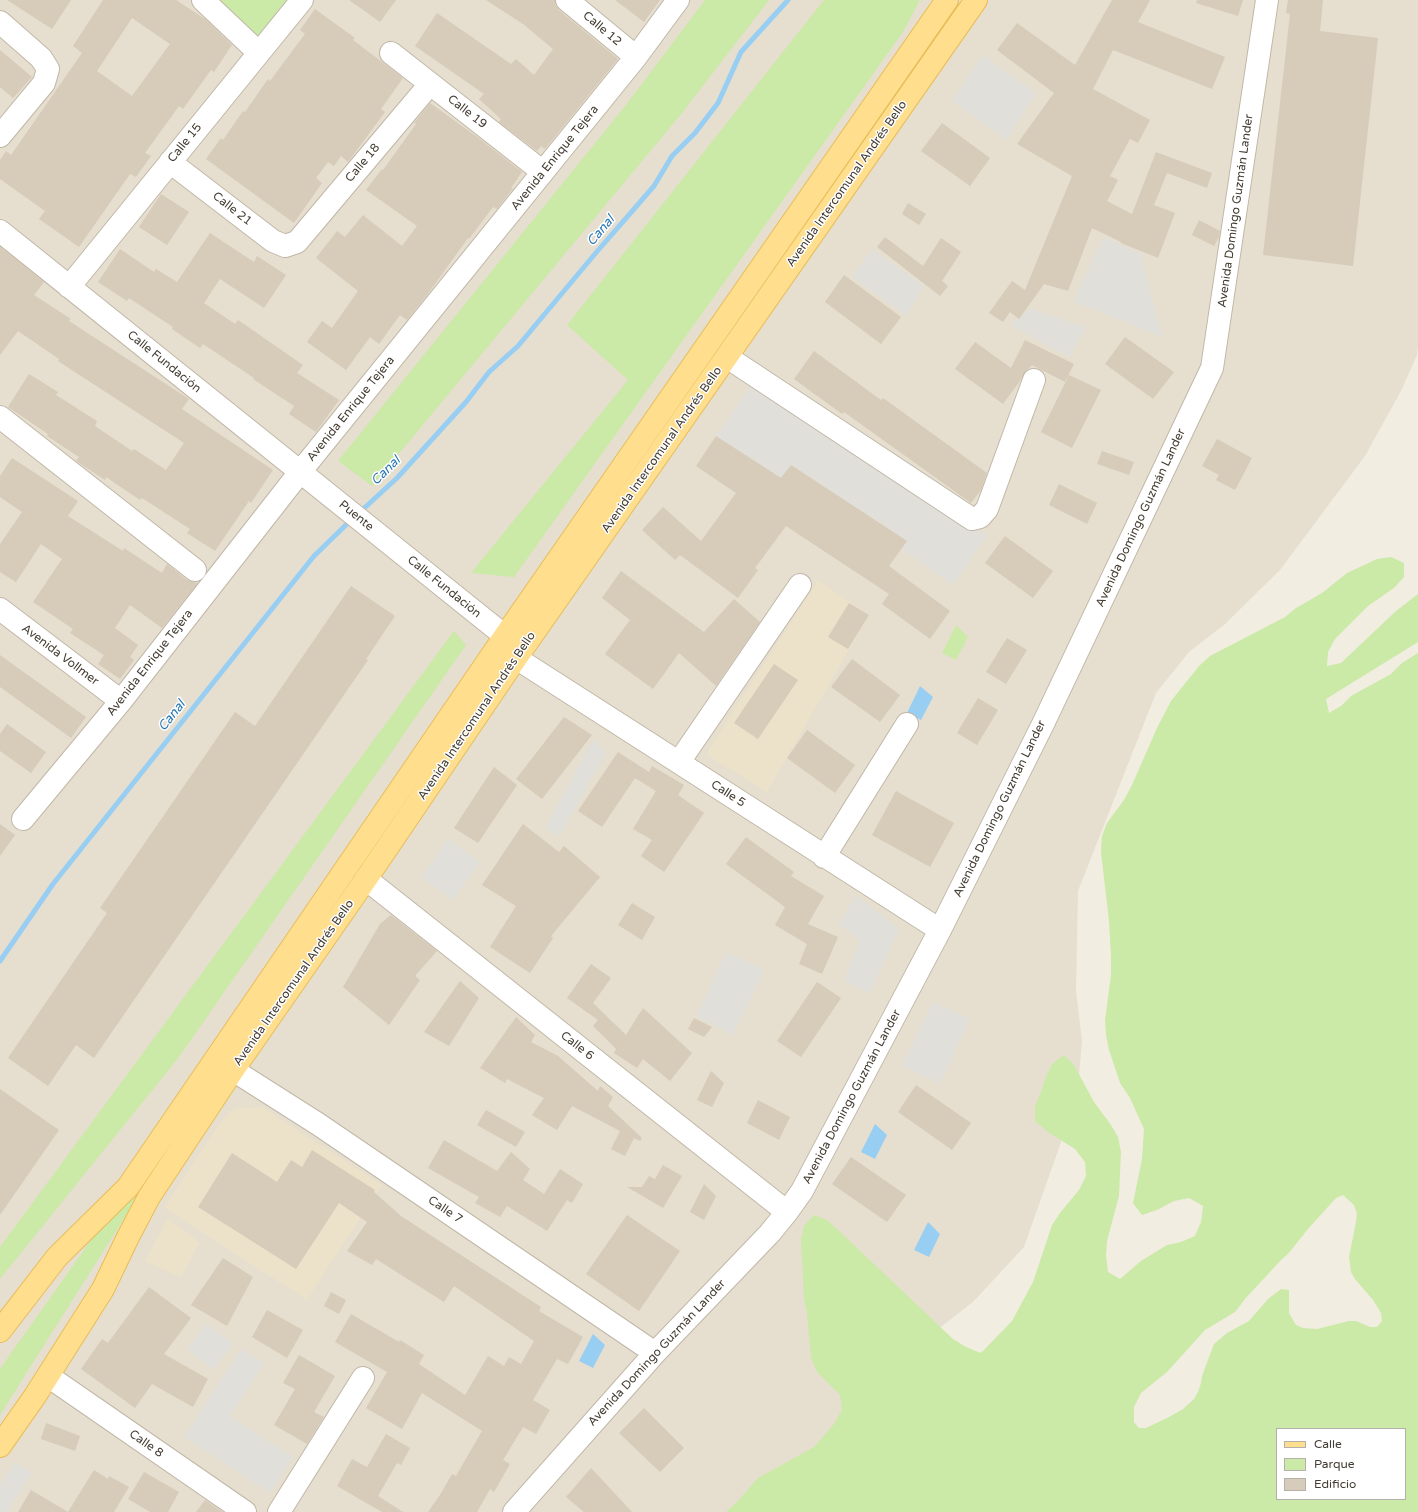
<!DOCTYPE html>
<html>
<head>
<meta charset="utf-8">
<style>
  body { margin:0 }
  #map { position:relative; width:1418px; height:1512px; overflow:hidden; background:#f2ede1; font-family:"Varela Round",sans-serif }
  canvas { display:block }
  .legend { position:absolute; left:1276px; top:1428px; width:130px; height:72px; box-sizing:border-box; background:#fff; border:1px solid #b4b1ad; margin:0; padding:5px 7px; list-style:none; font-size:12px; color:#433c32 }
  .legend li { display:flex; align-items:center; gap:8px; height:20px }
  .legend b { width:20px; border:1px solid #b4b1ad }
</style>
</head>
<body>
<div id="map">
<canvas width="1418" height="1512"></canvas>
<ul class="legend">
<li><b style="height:5px;background:#ffde8d"></b>Calle</li>
<li><b style="height:11px;background:#cbe9a7"></b>Parque</li>
<li><b style="height:11px;background:#d7cbb9"></b>Edificio</li>
</ul>
</div>
<script>
const c = document.querySelector('canvas').getContext('2d');
c.lineJoin = 'round';
function fill(path, color) {
  c.fillStyle = color;
  c.fill(path, 'evenodd');
}
function poly(rows) {
  const path = new Path2D();
  for (const r of rows) {
    path.moveTo(r[0], r[1]);
    for (let i = 2; i < r.length; i += 2) path.lineTo(r[i], r[i + 1]);
  }
  return path;
}
function trace(path, color, width, dash) {
  c.strokeStyle = color;
  c.lineWidth = width;
  c.lineCap = dash ? 'butt' : 'round';
  c.setLineDash(dash || []);
  c.stroke(path);
}
function write(font, color, halo, rows, align = 'center') {
  c.font = font + ' "Varela Round",sans-serif';
  c.lineWidth = 3;
  c.setLineDash([]);
  c.textBaseline = 'middle';
  c.strokeStyle = halo;
  c.fillStyle = color;
  for (const [text, x, y, turn = 0] of rows) {
    c.save();
    c.translate(x, y);
    c.rotate((+turn || 0) * Math.PI / 180);
    c.textAlign = isNaN(turn) ? turn : align;
    if (halo) c.strokeText(text, 0, 0);
    c.fillText(text, 0, 0);
    c.restore();
  }
}
fill(poly([
  [0,0,1418,0,1418,346,1417,355,1401,391,1365,456,1280,570,1225,624,1189,652,1156,693,1078,891,1076,991,1082,1041,1078,1087,1066,1128,1024,1247,973,1302,919,1344,782,1478,751,1512,0,1512]
]), '#e6dfcf');
fill(poly([
  [818,580,869,615,767,792,706,754],
  [262,1107,382,1185,307,1300,164,1208,220,1122,235,1108],
  [168,1218,200,1243,181,1277,145,1261]
]), '#ece2ca');
fill(poly([
  [216,0,287,0,256,38],
  [705,0,769,0,682,113,372,486,338,461,626,105],
  [824,0,920,0,903,32,514,577,471,573,628,380,567,325],
  [1391,557,1404,563,1404,577,1394,588,1368,606,1335,639,1328,652,1327,666,1341,663,1396,611,1418,594,1418,642,1326,699,1329,713,1341,706,1351,696,1391,674,1402,663,1418,653,1418,1512,726,1512,738,1501,758,1478,814,1447,834,1424,842,1410,840,1395,817,1372,811,1358,807,1313,804,1298,801,1240,804,1226,814,1215,827,1220,838,1230,953,1339,966,1347,981,1353,1012,1321,1033,1282,1052,1225,1060,1213,1079,1190,1086,1176,1085,1162,1075,1149,1048,1132,1035,1121,1035,1106,1041,1092,1045,1079,1052,1064,1064,1055,1074,1065,1094,1102,1111,1125,1118,1137,1121,1152,1119,1196,1107,1241,1106,1255,1108,1272,1120,1279,1141,1261,1167,1245,1181,1242,1195,1236,1201,1222,1203,1206,1189,1198,1174,1201,1157,1210,1142,1215,1133,1203,1142,1159,1144,1129,1130,1098,1120,1083,1109,1050,1106,1035,1105,1020,1111,975,1111,956,1109,921,1101,852,1102,836,1107,823,1124,800,1132,785,1157,728,1171,701,1199,666,1210,656,1285,617,1296,608,1322,593,1347,573,1377,559],
  [1343,1195,1354,1205,1357,1214,1356,1222,1349,1257,1351,1272,1355,1279,1373,1300,1381,1313,1382,1321,1377,1327,1370,1327,1356,1321,1349,1321,1317,1329,1303,1328,1296,1325,1289,1313,1289,1290,1281,1289,1268,1299,1249,1321,1227,1333,1214,1344,1202,1376,1201,1383,1198,1392,1194,1399,1183,1409,1169,1417,1146,1428,1139,1428,1134,1422,1134,1407,1141,1393,1167,1372,1205,1330,1235,1312,1245,1299,1282,1259,1288,1254,1308,1229,1336,1198],
  [1277,1429,1405,1429,1405,1499,1277,1499],
  [956,625,968,637,956,660,942,653],
  [454,631,466,645,179,1057,0,1279,0,1247],
  [140,1193,0,1415,0,1369,103,1223]
]), '#cbe9a7');
fill(poly([
  [983,55,1036,93,1007,140,952,101],
  [1104,237,1141,254,1162,337,1073,301],
  [872,249,924,286,906,316,852,276],
  [1030,309,1086,327,1069,357,1010,325],
  [754,382,987,535,953,585,901,549,906,540,792,465,781,478,716,436],
  [593,740,606,752,560,836,545,828],
  [448,839,480,862,453,900,421,877],
  [856,895,899,929,869,994,844,980,860,941,839,924],
  [726,952,764,970,733,1035,696,1017],
  [933,1002,970,1019,940,1084,902,1066],
  [207,1324,233,1344,213,1370,187,1350],
  [241,1349,264,1363,230,1416,293,1457,270,1493,184,1437],
  [15,1462,32,1473,7,1512,0,1512,0,1485]
]), '#e1dfda');
fill(poly([
  [920,686,933,697,921,720,907,713],
  [875,1124,887,1135,875,1159,861,1152],
  [928,1222,940,1234,929,1257,914,1250],
  [593,1334,605,1345,593,1368,579,1361]
]), '#99cef3');
trace(poly([
  [360,512,397,478,466,402,489,372,518,346,594,255,654,186,672,156,695,133,718,103,741,52,788,0],
  [0,961,53,884,314,556,351,520]
]), '#99cef3', 5);
fill(poly([
  [7,0,71,0,52,29],
  [103,0,176,0,205,19,232,45,214,72,211,70,183,109,179,106,145,153,151,156,136,177,130,174,79,247,39,219,45,211,0,179,0,160,6,151,11,155,82,53,73,46],
  [132,18,170,44,132,96,97,71],
  [349,0,396,0,380,22],
  [486,0,555,0,555,5,559,10,618,59,545,149,541,146,537,151,499,122,501,119,479,99,484,94,415,46,437,13,511,64,516,59,534,75,553,49,523,24],
  [615,0,660,0,644,22],
  [1112,0,1150,0,1138,22,1225,57,1212,89,1113,50,1093,89,1150,120,1138,143,1130,139,1110,176,1118,180,1107,201,1132,214,1156,152,1212,173,1207,188,1167,173,1154,205,1175,213,1158,258,1121,243,1121,242,1092,228,1068,291,1044,284,1019,319,1010,312,1003,322,989,313,1012,281,1025,290,1072,176,1017,144,1054,93,997,50,1017,23,1075,65],
  [1197,0,1243,0,1238,16,1196,3],
  [1288,0,1323,0,1320,31,1378,38,1353,266,1263,255,1290,14,1286,13],
  [315,9,355,38,353,40,403,78,381,109,385,112,348,162,341,156,334,166,328,162,316,178,322,183,294,223,206,159,221,138,223,140,243,111,245,112,268,79,270,81,305,34,300,30],
  [0,50,32,77,13,98,0,87],
  [430,103,480,139,522,172,511,188,513,189,511,191,497,209,493,207,469,239,468,238,427,295,407,320,400,315,379,344,370,337,346,370,307,342,322,321,332,328,358,291,316,258,337,231,345,237,363,215,402,246,417,226,366,190,382,169,383,170,416,124,414,123],
  [942,123,990,158,970,186,921,151],
  [161,194,189,212,167,245,139,227],
  [908,203,926,214,919,225,902,214],
  [1199,220,1220,231,1219,237,1214,246,1192,235],
  [210,233,254,262,257,256,286,275,264,308,220,279,204,303,235,324,238,320,303,365,297,373,339,400,316,432,289,414,294,406,253,379,254,378,203,344,200,348,172,329,173,327,129,298,127,301,98,282,120,249,154,272,156,269,177,282],
  [885,237,923,266,941,238,961,252,942,281,948,286,940,296,877,247],
  [0,247,44,282,34,295,71,319,69,321,189,399,182,409,273,470,251,503,249,501,215,551,187,533,190,529,142,498,140,500,106,477,105,480,76,461,79,457,47,436,48,434,8,407,29,374,58,392,56,395,97,421,95,426,132,451,134,449,166,470,184,443,58,361,59,359,18,331,0,355],
  [844,275,901,317,881,344,825,302],
  [1125,337,1174,372,1153,399,1105,364],
  [1025,340,1074,364,1065,382,1032,365,1026,371,1020,381,1003,404,955,369,975,342,1011,368],
  [814,351,881,400,883,398,987,473,981,490,971,503,844,412,842,414,794,379],
  [1069,375,1101,390,1072,448,1041,432],
  [716,436,781,478,791,465,907,541,889,566,950,611,930,639,882,604,889,594,786,526,755,568,758,570,738,598,680,555,675,560,642,530,663,507,701,541,736,493,696,466],
  [1217,439,1252,458,1235,490,1216,480,1219,475,1202,466],
  [1102,451,1134,462,1129,475,1097,464],
  [12,458,78,501,68,516,123,551,124,548,162,573,167,564,187,580,198,583,162,628,130,605,115,628,138,645,130,657,134,660,120,679,98,664,104,655,70,633,73,629,33,602,62,559,41,544,16,582,0,572,0,544,22,512,0,497,0,476],
  [1059,484,1097,503,1087,524,1049,505],
  [1005,536,1053,571,1033,598,985,563],
  [621,571,704,632,734,599,760,622,716,686,679,653,653,689,605,654,630,620,602,598],
  [351,586,395,616,366,659,368,660,94,1058,76,1045,48,1086,8,1058,107,913,100,908,235,712,255,726],
  [849,603,869,615,848,649,828,637],
  [1007,638,1027,650,1006,684,986,672],
  [0,655,86,717,71,738,0,687],
  [852,659,900,695,880,722,831,687],
  [774,664,798,680,758,739,734,723],
  [978,698,998,710,977,745,957,733],
  [564,717,592,735,542,799,516,779],
  [7,724,46,752,31,773,0,751,0,734],
  [807,730,855,765,835,793,787,758],
  [618,752,649,772,652,766,684,785,678,795,704,813,664,872,641,856,652,840,633,829,656,791,635,778,602,827,578,811],
  [494,767,517,785,478,843,454,828],
  [896,791,954,823,930,867,872,835],
  [0,824,15,835,0,856],
  [523,824,559,852,564,846,600,877,551,936,553,938,530,973,490,947,516,906,482,885],
  [746,837,794,872,791,876,824,896,808,924,838,937,822,974,799,964,807,944,775,925,785,907,726,864],
  [632,903,655,917,642,940,618,925],
  [391,915,437,951,415,976,420,980,389,1025,343,987,380,924],
  [591,964,611,978,593,1003,626,1035,643,1008,692,1053,670,1081,643,1059,637,1068,614,1053,616,1049,593,1026,598,1020,567,998],
  [460,981,479,998,449,1046,424,1032],
  [817,982,841,998,801,1057,777,1041],
  [516,1017,535,1035,531,1042,558,1056,598,1091,600,1086,613,1097,608,1106,642,1138,640,1141,634,1138,625,1156,611,1149,620,1131,572,1106,557,1130,532,1115,544,1098,507,1079,505,1083,480,1068],
  [694,1018,712,1027,704,1037,688,1029],
  [711,1071,724,1083,712,1107,697,1100],
  [916,1085,971,1123,952,1150,898,1112],
  [0,1089,59,1130,0,1215],
  [758,1100,790,1117,779,1140,747,1123],
  [486,1110,525,1132,516,1147,477,1125],
  [444,1140,497,1171,511,1152,530,1169,523,1180,544,1194,560,1169,583,1184,572,1203,567,1200,547,1231,507,1206,500,1217,475,1203,479,1197,428,1168],
  [312,1150,375,1190,374,1192,401,1216,541,1307,539,1311,583,1337,568,1364,557,1359,533,1400,550,1410,536,1434,523,1427,503,1460,510,1464,494,1492,490,1489,477,1512,428,1512,440,1495,452,1474,456,1476,482,1431,422,1393,402,1429,366,1408,387,1372,335,1342,351,1314,399,1342,400,1340,424,1355,419,1364,465,1395,488,1356,504,1366,509,1357,521,1364,534,1341,454,1286,444,1302,376,1259,372,1265,347,1251,367,1222,339,1203,296,1269,198,1207,232,1153,277,1182,291,1160,302,1167],
  [851,1157,906,1195,887,1222,832,1184],
  [663,1165,682,1176,663,1208,627,1187,642,1187,649,1176,655,1179],
  [704,1184,716,1196,704,1220,690,1212],
  [627,1215,680,1251,639,1311,586,1274],
  [223,1258,253,1277,227,1326,191,1305],
  [149,1287,191,1318,164,1354,208,1379,193,1407,152,1384,135,1408,81,1369,102,1339,108,1343],
  [331,1292,346,1300,339,1314,324,1306],
  [267,1310,303,1330,287,1358,252,1337],
  [299,1355,335,1376,314,1412,324,1417,307,1444,274,1425,295,1389,283,1383],
  [644,1408,684,1448,660,1472,619,1433],
  [46,1423,80,1436,75,1451,41,1439],
  [386,1434,410,1448,401,1465,397,1463,378,1496,403,1512,382,1512,337,1486,352,1459,367,1467],
  [591,1468,632,1512,584,1512,566,1497],
  [94,1470,108,1479,109,1476,129,1487,114,1512,18,1512,31,1490,68,1512],
  [144,1472,179,1492,168,1512,150,1512,128,1499],
  [205,1500,223,1512,196,1512]
]), '#d7cbb9');
const minor = poly([
  [203,0,259,53],
  [567,0,636,57],
  [0,22,41,58,48,69,44,83,0,136],
  [391,53,543,172],
  [170,162,273,241,285,246,297,242,430,84],
  [0,231,505,636],
  [69,287,302,0],
  [727,357,972,519,980,517,987,509,1034,380],
  [0,417,195,570],
  [0,609,121,701],
  [516,658,940,930],
  [679,762,800,585],
  [23,819,121,701,300,472,636,57,678,0],
  [824,857,907,724],
  [366,879,787,1212],
  [233,1070,318,1124,655,1353],
  [48,1376,245,1512],
  [279,1512,363,1378],
  [514,1512,655,1353,770,1233,787,1212,802,1191,940,930,1043,724,1212,368,1267,0]
]);
const major = poly([
  [0,1331,57,1257,128,1187,505,636,947,0],
  [0,1446,35,1396,103,1289,128,1237,149,1197,233,1070,366,879,516,658,976,0]
]);
trace(minor, '#c0b7a7', 24);
trace(major, '#e8bd58', 24);
trace(minor, '#fff', 22);
trace(major, '#ffde8d', 22);
write('12px', '#433c32', '#fff', [
  ["Calle 12",602,29,40],
  ["Calle 19",467,112,38],
  ["Calle 15",185,143,-51],
  ["Avenida Enrique Tejera",555,158,-51],
  ["Calle 18",363,163,-50],
  ["Avenida Intercomunal Andrés Bello",847,184,-55],
  ["Calle 21",232,209,38],
  ["Avenida Domingo Guzmán Lander",1236,211,-82],
  ["Calle Fundación",164,362,39],
  ["Avenida Enrique Tejera",351,409,-51],
  ["Avenida Intercomunal Andrés Bello",662,450,-55],
  ["Puente",356,516,39],
  ["Avenida Domingo Guzmán Lander",1141,518,-65],
  ["Calle Fundación",444,587,39],
  ["Avenida Vollmer",60,655,37],
  ["Avenida Enrique Tejera",150,663,-52],
  ["Avenida Intercomunal Andrés Bello",477,716,-56],
  ["Calle 5",728,794,33],
  ["Avenida Domingo Guzmán Lander",1000,809,-64],
  ["Avenida Intercomunal Andrés Bello",294,983,-55],
  ["Calle 6",577,1046,38],
  ["Avenida Domingo Guzmán Lander",852,1097,-62],
  ["Calle 7",445,1210,34],
  ["Avenida Domingo Guzmán Lander",657,1353,-47],
  ["Calle 8",146,1444,35]
]);
write('italic 13px', '#2878b2', '#fff', [
  ["Canal",601,231,-50],
  ["Canal",386,471,-45],
  ["Canal",172,716,-52]
]);
</script>
</body>
</html>
